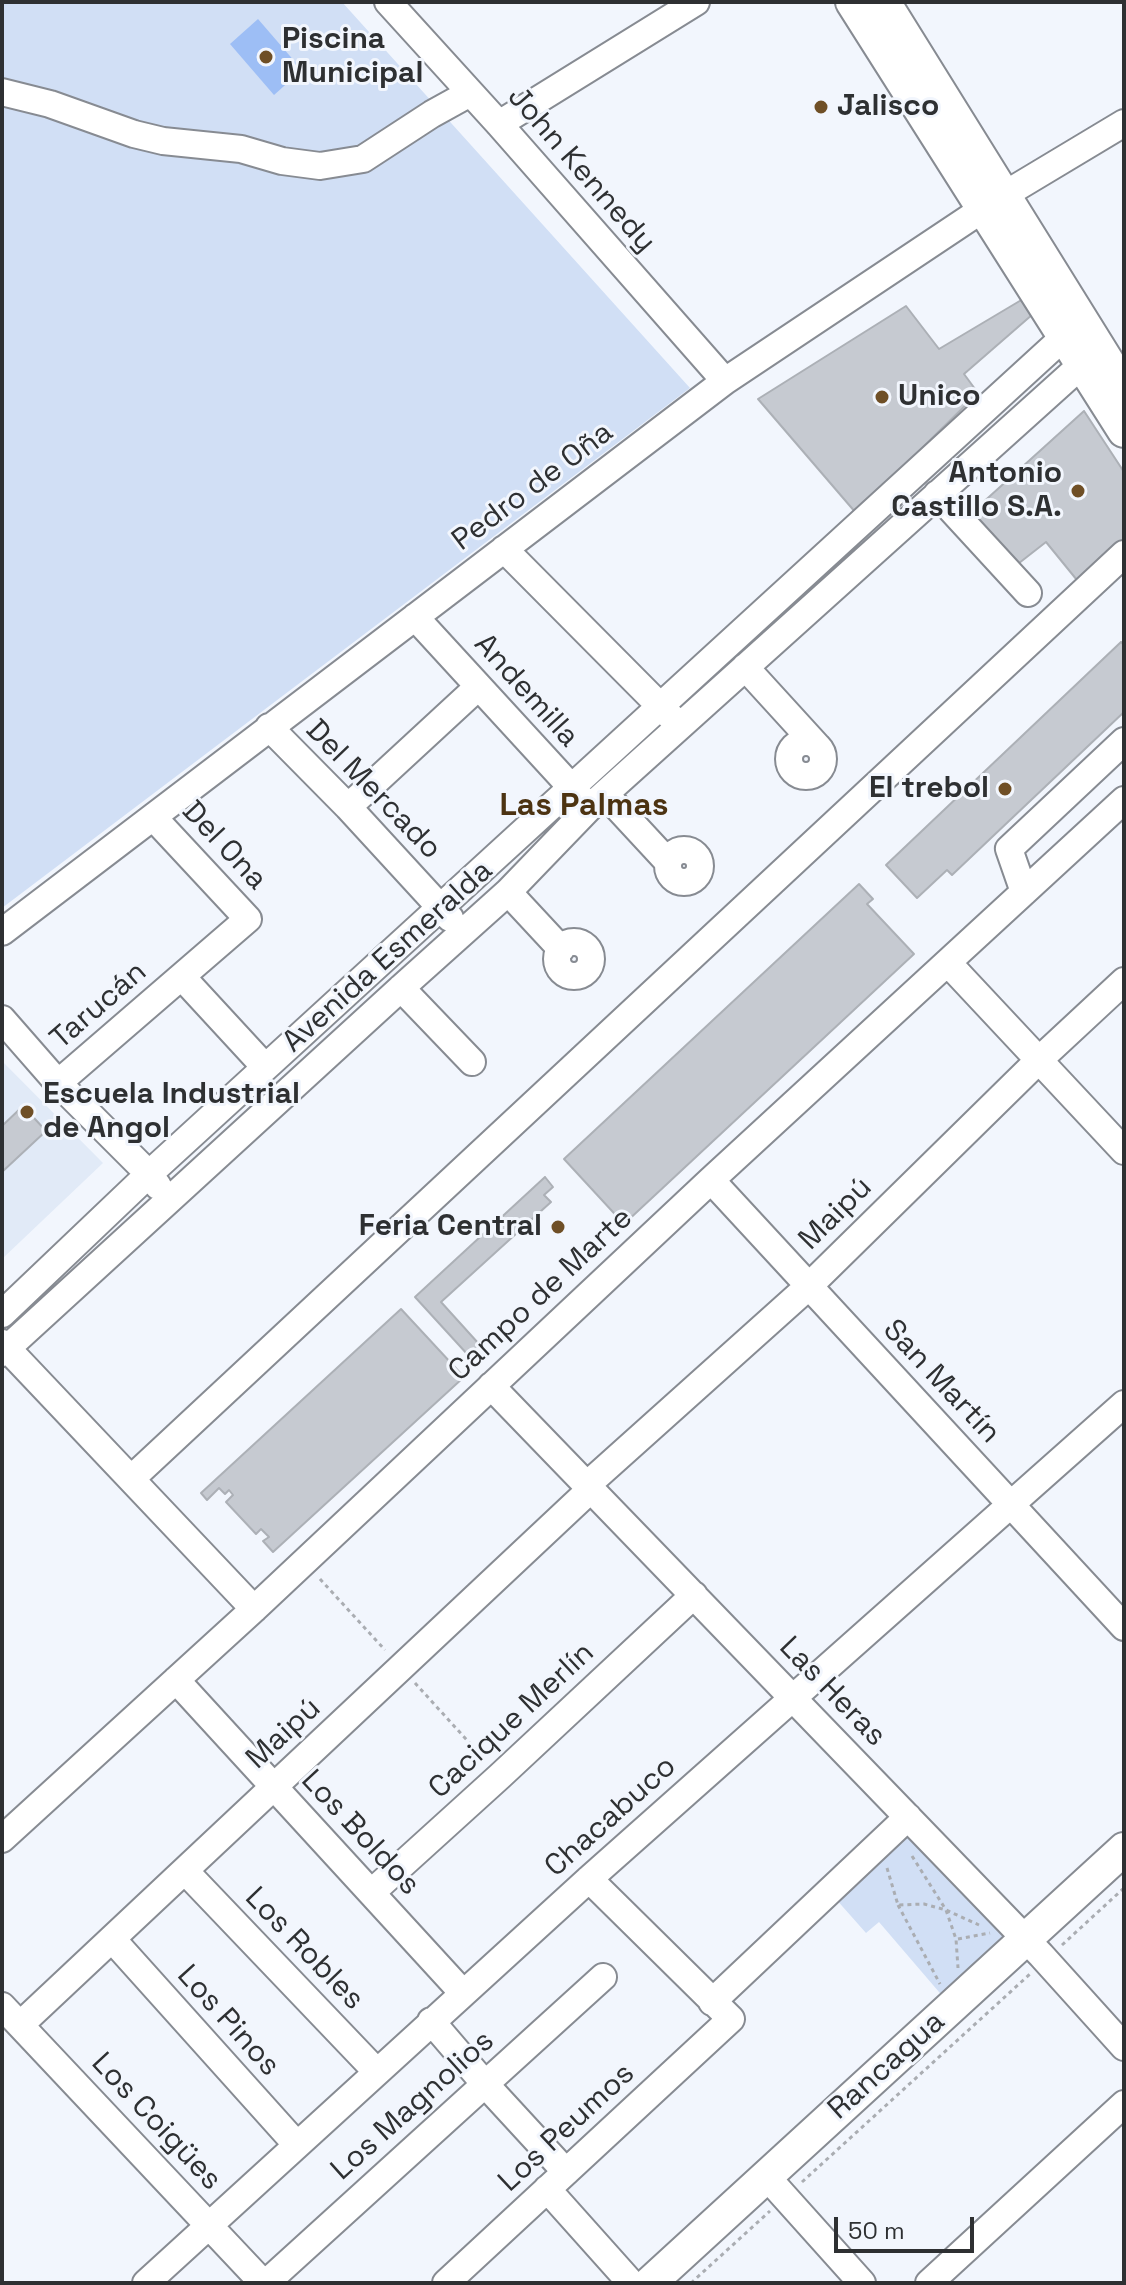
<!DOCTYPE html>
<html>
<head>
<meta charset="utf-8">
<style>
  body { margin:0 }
  #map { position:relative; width:1126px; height:2285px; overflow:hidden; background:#f2f6fd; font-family:"Space Grotesk",sans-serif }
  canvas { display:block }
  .frame { position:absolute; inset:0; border:4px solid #2e3032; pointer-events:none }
  .scale { position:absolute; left:834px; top:2217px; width:140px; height:36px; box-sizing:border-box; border:4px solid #2e3032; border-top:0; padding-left:10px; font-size:24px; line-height:28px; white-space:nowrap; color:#2e3032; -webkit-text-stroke:6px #f2f6fd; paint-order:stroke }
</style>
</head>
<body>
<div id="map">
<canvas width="1126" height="2285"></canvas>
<div class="frame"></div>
<div class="scale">50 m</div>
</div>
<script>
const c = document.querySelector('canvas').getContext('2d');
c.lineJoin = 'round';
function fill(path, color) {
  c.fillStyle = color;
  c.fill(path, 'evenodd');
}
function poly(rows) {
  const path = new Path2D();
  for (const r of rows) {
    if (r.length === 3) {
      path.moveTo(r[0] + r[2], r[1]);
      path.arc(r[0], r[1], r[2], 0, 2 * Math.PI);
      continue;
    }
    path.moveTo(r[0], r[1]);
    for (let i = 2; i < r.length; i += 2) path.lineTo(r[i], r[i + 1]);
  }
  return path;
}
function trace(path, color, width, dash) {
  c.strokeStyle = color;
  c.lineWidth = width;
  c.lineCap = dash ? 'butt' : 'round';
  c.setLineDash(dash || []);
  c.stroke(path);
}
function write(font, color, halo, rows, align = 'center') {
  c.font = font + ' "Space Grotesk",sans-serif';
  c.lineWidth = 6;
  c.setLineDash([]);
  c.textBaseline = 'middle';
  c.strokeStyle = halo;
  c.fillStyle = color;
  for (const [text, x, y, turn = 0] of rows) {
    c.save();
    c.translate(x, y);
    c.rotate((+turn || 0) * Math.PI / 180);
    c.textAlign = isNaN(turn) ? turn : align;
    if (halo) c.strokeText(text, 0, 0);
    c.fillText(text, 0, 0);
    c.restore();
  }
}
fill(poly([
  [2,1061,103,1163,2,1259]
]), '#e1eaf7');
fill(poly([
  [2,2,342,2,690,388,2,908],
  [913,1829,1022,1941,951,2006,879,1922,866,1933,835,1898]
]), '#d1dff5');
fill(poly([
  [258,19,302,70,274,95,230,44]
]), '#9dbef5');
const building = poly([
  [1023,299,1033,314,964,374,978,393,856,513,758,399,906,306,939,349,1023,299],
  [1084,411,1124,472,1124,543,1081,585,1046,542,1014,567,969,515,1084,411],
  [1121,642,1124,645,1124,712,952,875,947,870,917,898,886,865,1121,642],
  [859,884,873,899,867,904,914,954,624,1224,564,1159,859,884],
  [23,1106,46,1131,2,1172,2,1126,23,1106],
  [545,1177,553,1187,544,1195,551,1202,441,1302,479,1344,468,1355,415,1297,545,1177],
  [401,1309,464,1377,273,1552,263,1541,269,1537,261,1529,256,1534,226,1502,233,1495,229,1490,225,1494,219,1488,207,1500,201,1493,401,1309]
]);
fill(building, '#c6cad1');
trace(building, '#acb0b6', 2);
const minor = poly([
  [388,2,499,124,725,381],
  [2,92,50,104,134,134,163,141,241,149,282,161,320,166,363,159,432,114,470,93],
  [499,124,696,2],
  [937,494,1028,593],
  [504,549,671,717],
  [415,617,583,800],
  [745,667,818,747],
  [269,727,348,807,450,918],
  [806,759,17],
  [605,794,668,862],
  [348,807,478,687],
  [684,866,16],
  [508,892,561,949],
  [1024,892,1009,849,1124,741],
  [2,932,725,381,1004,195,1124,123],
  [574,959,17],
  [948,963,1124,1151],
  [182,977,265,1067],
  [401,988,472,1062],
  [2,1019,58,1083,149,1174,158,1186],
  [58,1083,248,919,153,817],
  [711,1180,1124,1627],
  [2,1314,149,1174,1076,326],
  [2,1343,254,1609],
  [2,1353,401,988,508,892,589,808,1097,351],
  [491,1386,1041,1955,1124,2047],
  [131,1479,1124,554],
  [587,1485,809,1286,1039,1060,1124,981],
  [176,1680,463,1993],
  [2,1839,254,1609,711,1180,1124,800],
  [185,1871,376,2071],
  [372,1892,500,1776,694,1595],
  [112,1939,297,2145],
  [712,2002,908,1817],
  [2,2006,263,2283],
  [431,2021,485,2084,566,2172],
  [20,2025,591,1489],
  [766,2176,862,2283],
  [547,2189,631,2283],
  [146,2283,589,1879,1124,1404],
  [266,2283,603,1977],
  [446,2283,731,2019,589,1879],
  [929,2283,1124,2104]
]);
const major = poly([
  [852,2,1124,431],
  [884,2,1124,388],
  [650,2283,1124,1849]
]);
trace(minor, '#878b92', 30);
trace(major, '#878b92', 36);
trace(poly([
  [320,1579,385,1650],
  [415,1683,485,1760],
  [912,1856,946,1910,956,1939,958,1968],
  [887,1868,898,1905,924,1904,946,1910,979,1925],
  [898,1905,940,1984],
  [958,1939,990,1933],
  [1062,1945,1124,1888],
  [802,2182,1030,1974],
  [691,2283,770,2211]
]), '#aaadb2', 3, [4, 4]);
trace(minor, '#fff', 26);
trace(major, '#fff', 32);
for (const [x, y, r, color] of [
  [266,57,8,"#6f4f26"],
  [821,107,8,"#6f4f26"],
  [882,397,8,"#6f4f26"],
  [1078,491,8,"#6f4f26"],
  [1005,789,8,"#6f4f26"],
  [27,1112,8,"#6f4f26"],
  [558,1227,8,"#6f4f26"]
]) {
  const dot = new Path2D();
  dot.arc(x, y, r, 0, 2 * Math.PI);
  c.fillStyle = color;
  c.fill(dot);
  trace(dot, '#f2f6fd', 3);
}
write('bold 30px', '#2e3032', '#f2f6fd', [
  ["Piscina",282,40],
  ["Municipal",282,74],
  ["Jalisco",837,107],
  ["Unico",898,397],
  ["Antonio",1062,474,"right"],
  ["Castillo S.A.",1062,508,"right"],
  ["El trebol",989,789,"right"],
  ["Escuela Industrial",43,1095],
  ["de Angol",43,1129],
  ["Feria Central",542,1227,"right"]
], 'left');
write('30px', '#2e3032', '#f2f6fd', [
  ["John Kennedy",581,170,49],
  ["Pedro de Oña",533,487,-37],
  ["Andemilla",526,691,48],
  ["Del Mercado",373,790,46],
  ["Del Ona",224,846,47],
  ["Avenida Esmeralda",388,957,-42],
  ["Tarucán",99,1006,-41],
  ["Maipú",836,1214,-45],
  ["Campo de Marte",541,1295,-43],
  ["San Martín",941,1382,47],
  ["Las Heras",832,1692,46],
  ["Cacique Merlín",512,1721,-43],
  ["Maipú",284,1734,-43],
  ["Chacabuco",611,1817,-42],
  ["Los Boldos",360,1833,47],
  ["Los Robles",304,1949,46],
  ["Los Pinos",228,2021,48],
  ["Rancagua",887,2066,-42],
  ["Los Magnolios",413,2106,-42],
  ["Los Coigües",156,2122,47],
  ["Los Peumos",567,2128,-43]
]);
write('bold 32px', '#4c3312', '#f2f6fd', [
  ["Las Palmas",584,806]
]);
</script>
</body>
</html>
